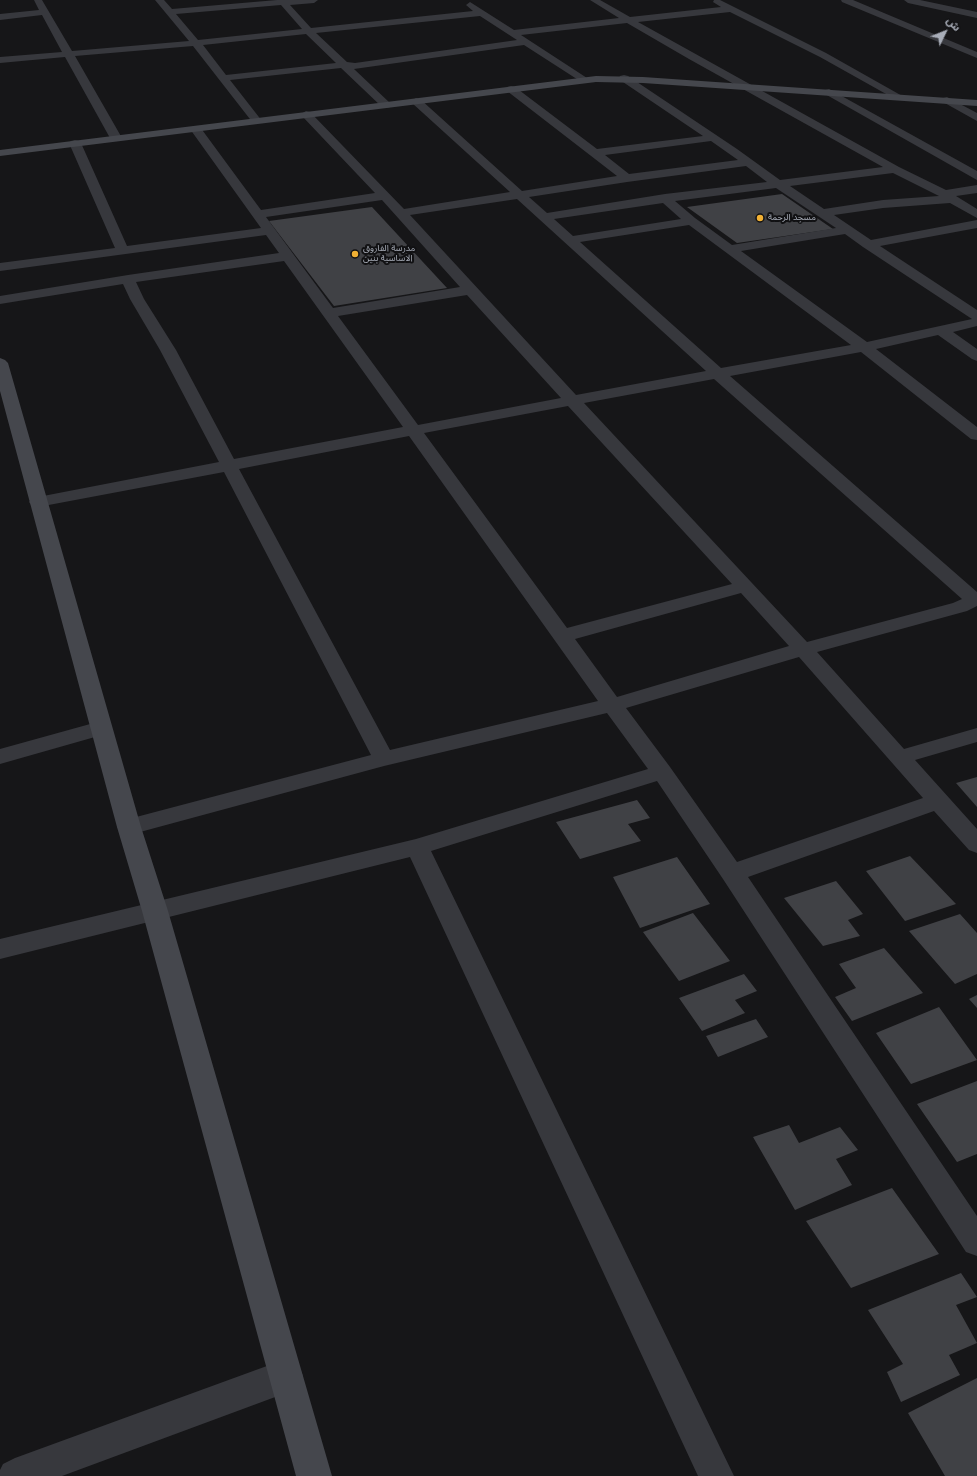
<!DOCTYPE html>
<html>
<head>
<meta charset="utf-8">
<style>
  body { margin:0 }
  #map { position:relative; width:977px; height:1476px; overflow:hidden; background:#161618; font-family:"DM Sans","Noto Sans Arabic",sans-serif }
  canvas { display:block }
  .north { position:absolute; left:925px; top:12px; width:40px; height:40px; -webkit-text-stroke:3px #111113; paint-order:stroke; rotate:47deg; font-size:11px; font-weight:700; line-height:16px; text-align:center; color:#a8adb8 }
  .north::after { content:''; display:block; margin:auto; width:14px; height:18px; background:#a8adb8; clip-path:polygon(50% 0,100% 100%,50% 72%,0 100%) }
</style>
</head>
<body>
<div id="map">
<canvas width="977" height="1476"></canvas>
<div class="north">ش</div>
</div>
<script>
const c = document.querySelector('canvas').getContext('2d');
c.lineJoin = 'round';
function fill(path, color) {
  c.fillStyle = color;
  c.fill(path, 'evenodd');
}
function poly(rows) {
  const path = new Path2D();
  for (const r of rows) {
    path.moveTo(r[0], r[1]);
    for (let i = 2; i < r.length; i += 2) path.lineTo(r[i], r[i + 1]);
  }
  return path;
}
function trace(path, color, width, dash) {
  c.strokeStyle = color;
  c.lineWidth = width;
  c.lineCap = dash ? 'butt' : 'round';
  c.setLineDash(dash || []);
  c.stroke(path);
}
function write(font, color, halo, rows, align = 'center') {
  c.font = font + ' "DM Sans","Noto Sans Arabic",sans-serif';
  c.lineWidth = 4;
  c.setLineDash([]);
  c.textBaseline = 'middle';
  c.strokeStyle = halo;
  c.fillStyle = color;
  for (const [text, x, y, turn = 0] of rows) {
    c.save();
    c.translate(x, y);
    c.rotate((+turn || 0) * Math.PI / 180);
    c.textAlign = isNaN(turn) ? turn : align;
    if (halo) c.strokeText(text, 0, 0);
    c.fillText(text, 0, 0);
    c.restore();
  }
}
fill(poly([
  [782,194,833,229,737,243,687,207],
  [372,207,447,288,334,306,269,221],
  [977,777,977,807,956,783],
  [637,800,650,818,628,824,641,841,580,859,556,822],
  [910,856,956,904,905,921,866,871],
  [677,857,710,904,640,928,613,877],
  [836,881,863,914,848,920,860,936,823,946,784,898],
  [693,913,730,961,679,981,643,932],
  [960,914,977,933,977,974,955,984,909,931],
  [884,948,923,993,852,1021,835,997,856,988,839,964],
  [744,974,757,991,735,1000,745,1013,702,1031,679,998],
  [977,995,977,1008,969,999],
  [939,1007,977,1060,911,1084,876,1033],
  [756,1019,768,1037,718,1057,706,1036],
  [977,1081,977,1154,957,1162,917,1104],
  [789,1125,799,1143,840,1127,858,1150,836,1159,852,1185,795,1210,753,1137],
  [892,1188,939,1254,851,1288,806,1221],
  [961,1273,977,1297,956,1305,977,1343,949,1355,960,1375,901,1402,887,1372,903,1364,868,1310],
  [977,1378,977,1476,945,1476,908,1413]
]), '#404145');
fill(poly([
  [34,0,42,0,72,51,189,41,155,0,164,0,172,9,277,0,318,0,314,3,290,5,311,28,473,11,466,5,470,2,514,30,619,18,590,0,600,0,630,17,721,7,713,2,714,0,720,0,826,53,904,97,903,99,895,99,820,57,730,12,638,22,899,167,946,190,977,185,977,193,956,196,977,209,977,218,950,203,883,208,834,215,871,240,977,220,977,228,880,246,977,310,977,326,953,332,977,349,977,361,972,359,938,335,876,349,977,427,977,440,971,439,861,352,730,376,977,592,977,606,967,611,817,652,904,749,977,728,977,742,915,760,977,829,977,853,969,850,934,811,748,877,977,1216,977,1256,966,1252,723,879,657,781,431,851,734,1476,698,1476,410,857,0,959,0,939,416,839,648,769,607,713,384,766,129,835,121,833,117,827,121,821,371,755,224,472,38,507,32,506,29,502,32,498,38,497,219,462,160,350,130,299,123,284,0,304,0,296,128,275,279,253,266,235,0,271,0,263,115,248,69,143,71,141,75,140,79,141,81,143,127,246,261,228,190,129,196,126,200,127,261,210,375,193,302,116,301,114,306,111,310,112,404,209,510,192,412,103,411,101,416,98,420,99,522,191,617,176,507,91,506,89,507,87,511,86,515,87,597,149,703,136,620,80,619,78,620,76,624,75,628,76,737,149,780,180,883,167,689,59,627,23,521,35,587,78,588,80,583,83,524,45,354,69,390,103,391,105,390,107,386,108,382,107,341,68,230,80,262,121,257,124,253,123,193,46,75,56,122,138,116,141,110,138,65,57,0,63,0,57,62,52,42,15,0,20,0,14,39,10,34,0],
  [281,5,302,29,198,40,176,14,281,5],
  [480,16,517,40,355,63,347,62,316,33,480,16],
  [306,34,336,63,226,75,203,45,306,34],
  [711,141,738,160,629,174,605,155,711,141],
  [746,166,767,182,665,194,547,213,529,197,627,182,746,166],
  [893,173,939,196,883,200,824,209,790,186,893,173],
  [776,188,836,228,732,245,695,218,675,201,776,188],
  [517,199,706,371,576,395,410,215,517,199],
  [382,200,460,287,333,308,266,217,382,200],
  [663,203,681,219,573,236,554,219,663,203],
  [689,225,851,345,721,368,580,242,689,225],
  [845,234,863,247,972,319,867,342,741,251,845,234],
  [284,261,403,427,234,459,176,350,144,299,136,282,284,261],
  [467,295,561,398,418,425,338,316,467,295],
  [714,379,962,599,953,603,807,642,584,403,714,379],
  [568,406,732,584,567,628,424,433,568,406],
  [409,436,598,701,390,750,239,469,409,436],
  [741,593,789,646,617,697,575,639,741,593],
  [799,657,923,798,737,862,670,767,626,708,799,657],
  [841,0,853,0,977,52,977,58,842,2,841,0],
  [904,0,920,0,977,12,977,18,908,3,904,0],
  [829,89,977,171,977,180,825,94,824,92,825,90,829,89],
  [947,97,977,113,977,121,943,102,942,100,943,98,947,97],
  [101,721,109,723,112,728,109,733,0,764,0,749,101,721],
  [286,1359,298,1364,303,1376,298,1388,286,1393,62,1476,0,1476,0,1470,3,1464,15,1458,286,1359]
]), '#37383d');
fill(poly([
  [596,76,643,77,977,100,977,106,643,83,596,82,0,156,0,150,596,76],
  [0,358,5,360,8,363,141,827,168,911,332,1476,296,1476,142,911,117,827,0,391,0,358]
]), '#45474d');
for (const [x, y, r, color] of [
  [760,218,4,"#f2b134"],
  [355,254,4,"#f2b134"]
]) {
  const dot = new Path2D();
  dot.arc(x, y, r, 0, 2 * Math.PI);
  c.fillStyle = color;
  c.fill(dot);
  trace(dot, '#111113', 1.5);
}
write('9px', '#a8adb8', '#111113', [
  ["مسجد الرحمة",768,218],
  ["مدرسة الفاروق",363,249],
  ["الاساسية بنين",363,259]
], 'left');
</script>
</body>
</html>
